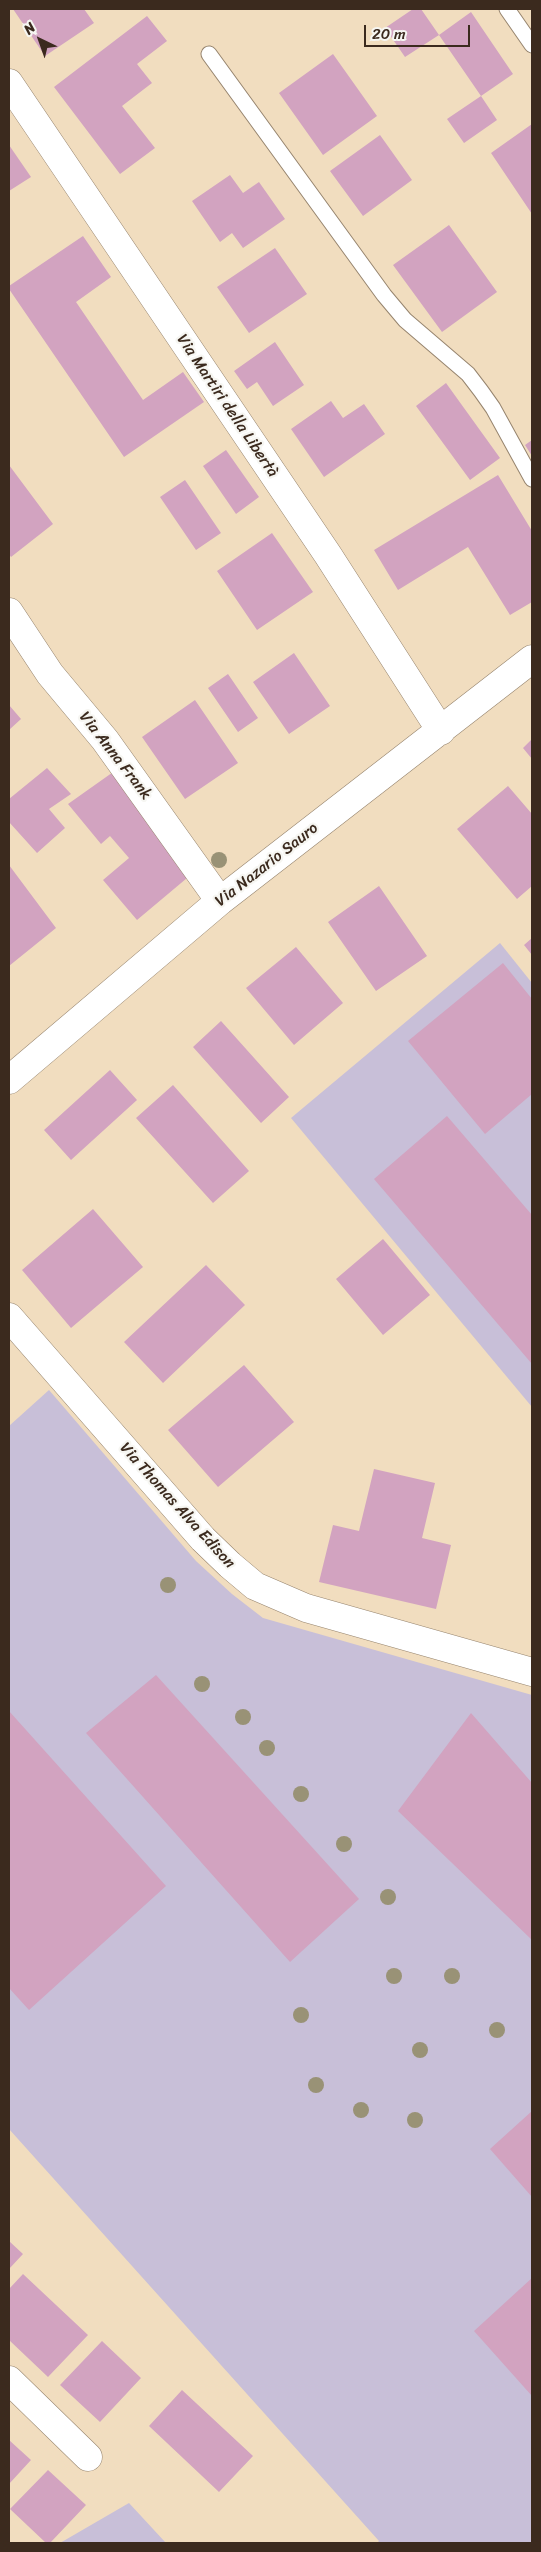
<!DOCTYPE html>
<html>
<head>
<meta charset="utf-8">
<style>
  body { margin:0 }
  #map { position:relative; width:541px; height:2552px; overflow:hidden; background:#f1ddbf; font-family:Sriracha,sans-serif }
  canvas { display:block }
  .frame { position:absolute; inset:0; border:10px solid #3b2a1e; pointer-events:none }
  .north { position:absolute; left:15px; top:15px; width:50px; height:50px; -webkit-text-stroke:4px #f6f6f2; paint-order:stroke; rotate:318deg; font-size:14px; font-weight:700; line-height:20px; text-align:center; color:#3b2a1e }
  .north::after { content:''; display:block; margin:auto; width:18px; height:22px; background:#3b2a1e; clip-path:polygon(50% 0,100% 100%,50% 72%,0 100%) }
  .scale { position:absolute; left:364px; top:25px; width:106px; height:22px; box-sizing:border-box; border:2px solid #3b2a1e; border-top:0; padding-left:6px; font-size:15px; line-height:18px; white-space:nowrap; color:#3b2a1e; -webkit-text-stroke:4px #f6f6f2; paint-order:stroke }
</style>
</head>
<body>
<div id="map">
<canvas width="541" height="2552"></canvas>
<div class="frame"></div>
<div class="north">N</div>
<div class="scale">20 m</div>
</div>
<script>
const c = document.querySelector('canvas').getContext('2d');
c.lineJoin = 'round';
function fill(path, color) {
  c.fillStyle = color;
  c.fill(path, 'evenodd');
}
function poly(rows) {
  const path = new Path2D();
  for (const r of rows) {
    path.moveTo(r[0], r[1]);
    for (let i = 2; i < r.length; i += 2) path.lineTo(r[i], r[i + 1]);
  }
  return path;
}
function trace(path, color, width, dash) {
  c.strokeStyle = color;
  c.lineWidth = width;
  c.lineCap = dash ? 'butt' : 'round';
  c.setLineDash(dash || []);
  c.stroke(path);
}
function write(font, color, halo, rows, align = 'center') {
  c.font = font + ' Sriracha,sans-serif';
  c.lineWidth = 4.5;
  c.setLineDash([]);
  c.textBaseline = 'middle';
  c.strokeStyle = halo;
  c.fillStyle = color;
  for (const [text, x, y, turn = 0] of rows) {
    c.save();
    c.translate(x, y);
    c.rotate((+turn || 0) * Math.PI / 180);
    c.textAlign = isNaN(turn) ? turn : align;
    if (halo) c.strokeText(text, 0, 0);
    c.fillText(text, 0, 0);
    c.restore();
  }
}
fill(poly([
  [500,943,532,983,532,1407,291,1118],
  [49,1390,196,1561,232,1594,263,1618,532,1695,532,2543,377,2543,379,2541,9,2129,9,1426],
  [129,2503,166,2543,60,2543]
]), '#c8bfd8');
fill(poly([
  [13,9,84,9,94,23,45,56],
  [413,9,421,9,439,35,405,57,385,28],
  [471,12,513,74,481,96,439,35],
  [147,16,167,41,137,64,152,83,122,106,155,148,120,174,54,87],
  [333,54,377,116,323,155,279,93],
  [481,96,497,120,464,143,447,119],
  [532,124,532,214,491,153],
  [380,135,412,180,363,216,330,171],
  [9,145,31,177,9,191],
  [230,175,243,193,259,182,285,219,243,248,232,233,220,242,192,201],
  [449,225,497,292,442,332,393,265],
  [83,236,111,277,76,302,143,400,183,372,204,402,124,457,9,289,9,286],
  [275,248,307,294,249,333,217,287],
  [275,342,304,385,273,406,257,382,247,389,234,371],
  [446,383,500,458,470,480,416,406],
  [331,401,343,418,364,404,385,434,324,477,291,429],
  [532,440,532,456,525,445],
  [226,450,259,497,236,514,203,466],
  [9,465,53,524,11,557,9,554],
  [498,475,532,531,532,602,510,615,468,547,398,590,374,550],
  [185,480,221,533,196,550,160,497],
  [272,533,313,592,257,630,217,571],
  [294,653,330,706,289,734,253,682],
  [228,674,258,718,238,732,208,688],
  [195,700,238,763,185,799,142,737],
  [9,705,21,719,9,730],
  [532,739,532,759,523,748],
  [47,768,71,794,49,809,65,828,37,853,9,822,9,799],
  [116,770,193,873,137,920,103,880,129,858,110,836,101,844,68,804],
  [508,786,532,814,532,886,517,899,457,829],
  [9,865,56,928,9,966],
  [379,886,427,956,376,991,328,922],
  [532,938,532,955,524,945],
  [296,947,343,1003,294,1045,246,988],
  [503,963,532,999,532,1094,485,1134,408,1041],
  [221,1021,289,1097,261,1123,193,1047],
  [110,1070,137,1100,71,1160,44,1130],
  [173,1085,249,1171,213,1203,136,1118],
  [447,1116,532,1215,532,1364,374,1179],
  [93,1209,143,1267,71,1328,22,1270],
  [383,1239,430,1295,383,1335,336,1279],
  [206,1265,245,1305,163,1383,124,1342],
  [244,1365,294,1422,218,1487,168,1430],
  [374,1469,435,1483,422,1538,451,1545,436,1609,319,1582,333,1525,359,1531],
  [156,1675,359,1899,290,1962,86,1733],
  [9,1711,166,1886,29,2010,9,1988],
  [471,1713,532,1783,532,1940,398,1811],
  [532,2111,532,2197,490,2149],
  [9,2241,23,2254,9,2269],
  [23,2274,88,2335,48,2377,9,2340,9,2289],
  [532,2278,532,2396,474,2331],
  [102,2341,141,2378,100,2422,60,2385],
  [182,2390,253,2456,219,2492,149,2426],
  [9,2440,31,2460,9,2484],
  [48,2470,86,2505,50,2543,46,2543,10,2509]
]), '#d2a3c0');
const lane = poly([
  [507,9,532,45],
  [209,54,384,295,405,320,468,374,481,391,493,408,532,479]
]);
const street = poly([
  [9,83,328,555,441,731],
  [9,612,50,674,105,740,220,901],
  [9,1080,220,901,532,659],
  [9,1317,203,1539,230,1565,255,1586,306,1608,532,1672],
  [9,2380,88,2457]
]);
trace(lane, '#96846e', 17);
trace(street, '#96846e', 29);
trace(lane, '#fff', 15);
trace(street, '#fff', 28);
c.fillStyle = '#999276';
for (const [x, y] of [
  [219,860],
  [168,1585],
  [202,1684],
  [243,1717],
  [267,1748],
  [301,1794],
  [344,1844],
  [388,1897],
  [394,1976],
  [452,1976],
  [301,2015],
  [497,2030],
  [420,2050],
  [316,2085],
  [361,2110],
  [415,2120]
]) {
  c.beginPath();
  c.arc(x, y, 8, 0, 2 * Math.PI);
  c.fill();
}
write('16px', '#3b2a1e', '#f6f6f2', [
  ["Via Martiri della Libertà",227,406,56],
  ["Via Anna Frank",115,756,52],
  ["Via Nazario Sauro",267,865,-38],
  ["Via Thomas Alva Edison",177,1506,48]
]);
</script>
</body>
</html>
